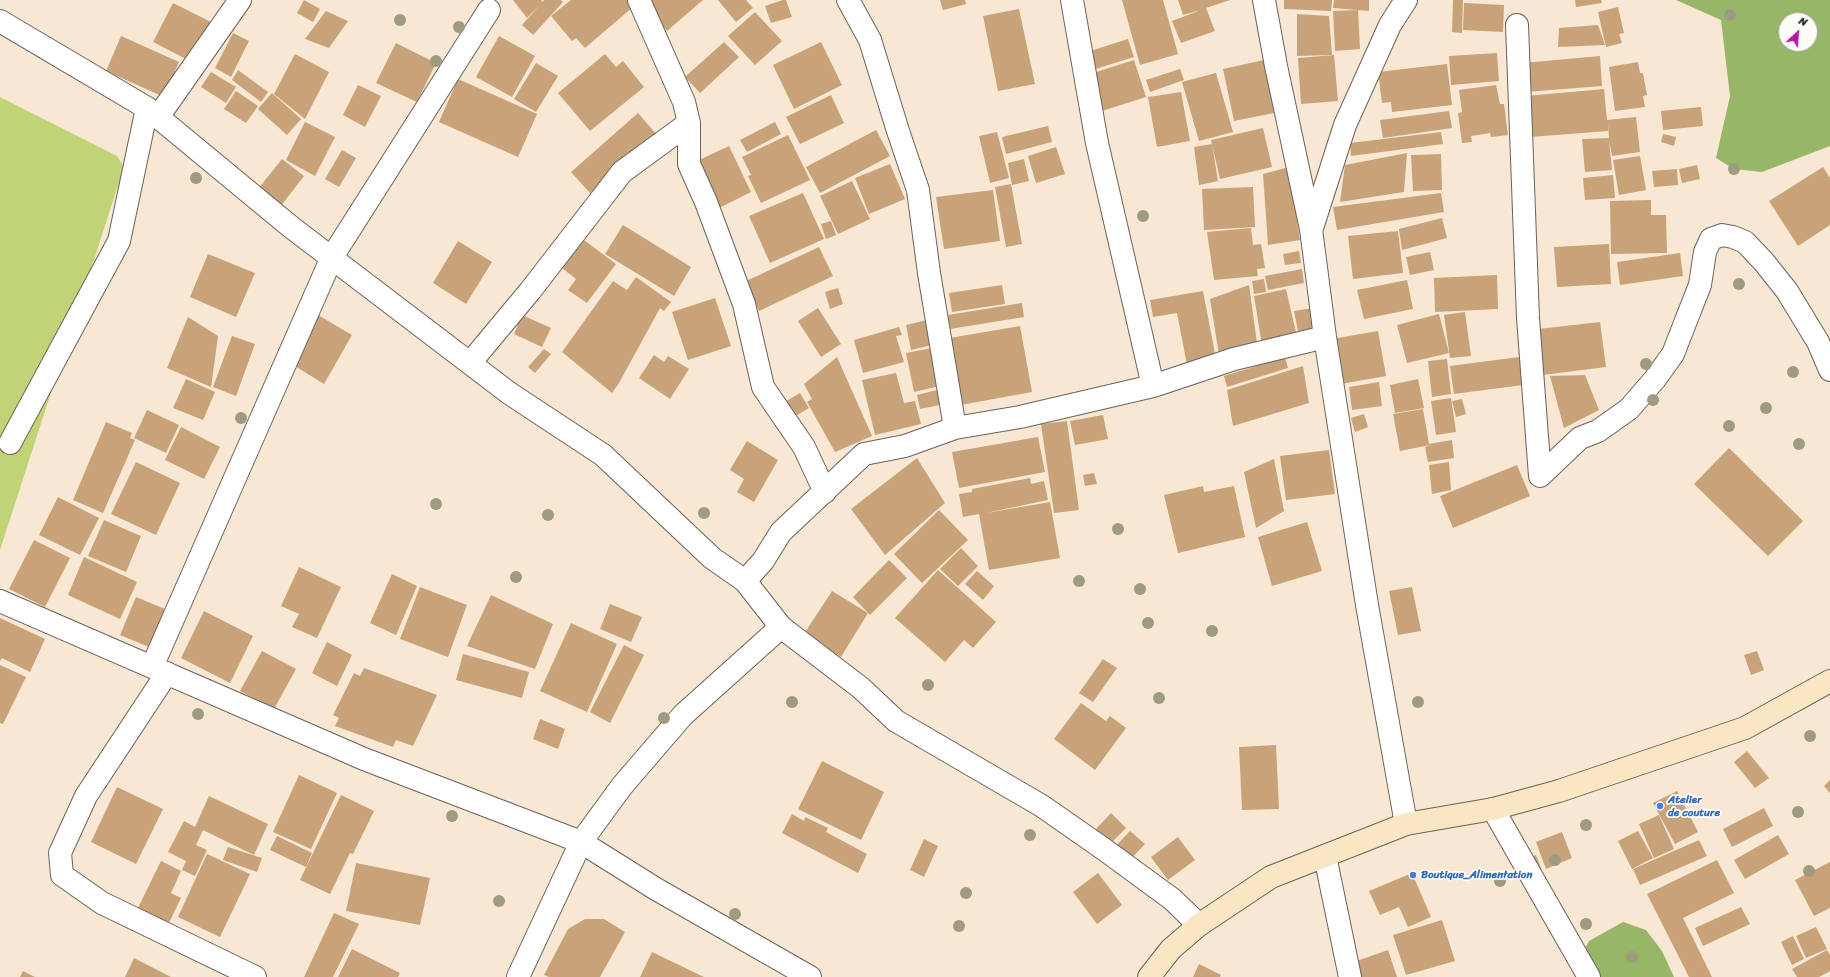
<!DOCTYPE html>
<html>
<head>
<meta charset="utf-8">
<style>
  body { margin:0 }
  #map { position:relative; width:1830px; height:977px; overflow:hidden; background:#f8e7d3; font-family:Sriracha,sans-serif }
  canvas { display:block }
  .north { position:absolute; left:1778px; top:12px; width:40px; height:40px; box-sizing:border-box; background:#fdfcf7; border:1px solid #a3a29f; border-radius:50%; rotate:26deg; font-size:11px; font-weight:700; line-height:16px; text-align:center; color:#1c1c1c }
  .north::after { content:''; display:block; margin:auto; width:14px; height:18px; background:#b5179e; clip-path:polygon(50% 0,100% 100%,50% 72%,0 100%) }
</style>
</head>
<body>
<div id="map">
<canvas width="1830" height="977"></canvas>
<div class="north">N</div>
</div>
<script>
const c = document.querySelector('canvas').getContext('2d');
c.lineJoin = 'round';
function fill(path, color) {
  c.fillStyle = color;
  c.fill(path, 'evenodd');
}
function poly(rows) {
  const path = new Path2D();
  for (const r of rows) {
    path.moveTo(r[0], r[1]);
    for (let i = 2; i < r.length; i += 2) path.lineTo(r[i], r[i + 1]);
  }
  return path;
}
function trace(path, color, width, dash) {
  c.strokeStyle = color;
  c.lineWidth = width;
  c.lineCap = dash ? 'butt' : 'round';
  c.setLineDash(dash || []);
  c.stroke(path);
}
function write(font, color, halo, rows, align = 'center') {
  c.font = font + ' Sriracha,sans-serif';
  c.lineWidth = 3.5;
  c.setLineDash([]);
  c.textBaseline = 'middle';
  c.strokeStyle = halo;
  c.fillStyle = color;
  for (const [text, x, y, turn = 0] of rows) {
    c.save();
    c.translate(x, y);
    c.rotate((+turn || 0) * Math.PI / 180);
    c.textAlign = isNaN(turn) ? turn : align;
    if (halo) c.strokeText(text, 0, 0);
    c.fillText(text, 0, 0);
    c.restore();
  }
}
fill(poly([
  [0,97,117,156,124,167,0,550]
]), '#c0d477');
fill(poly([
  [1676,0,1830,0,1830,146,1762,172,1734,169,1716,158,1730,96,1721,20],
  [1786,20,1810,20,1810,44,1786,44],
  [1623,922,1646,930,1662,951,1674,977,1580,977,1577,964,1589,941]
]), '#98b668');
fill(poly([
  [304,0,320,9,313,22,297,13],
  [513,0,541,0,543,2,544,0,561,0,563,2,533,35,522,25,540,5,527,18],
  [571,0,627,0,633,7,585,48,576,38,572,41,551,16],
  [647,0,703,0,667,31,643,4],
  [718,0,746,0,753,8,736,22],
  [783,0,786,0,792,17,771,23,765,6],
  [940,0,965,0,966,4,943,10],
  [1122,0,1163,0,1178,54,1140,65],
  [1178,0,1230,0,1206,8,1215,31,1181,43,1172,21,1201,10,1183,15],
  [1284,0,1332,0,1331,11,1284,9],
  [1334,0,1369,0,1369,11,1333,8],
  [1453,0,1463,0,1462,33,1452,32],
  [1575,0,1601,0,1602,3,1576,7],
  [173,3,213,23,202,43,198,40,188,60,153,42],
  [1464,3,1504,5,1503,32,1463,30],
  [1618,7,1624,33,1619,34,1622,43,1606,47,1598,12],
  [1019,9,1035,84,998,91,983,16],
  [1358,10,1360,49,1335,51,1333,11],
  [326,11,348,21,329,48,305,39],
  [755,12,782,41,755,65,728,36],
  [1297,14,1329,16,1332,55,1297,56],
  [1598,25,1605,45,1558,47,1559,28],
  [233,33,249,41,231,77,215,68],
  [121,36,179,62,164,97,106,71],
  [499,36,535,56,512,97,476,77],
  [1128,39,1134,57,1089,71,1084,53],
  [724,42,739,57,700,93,685,77],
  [821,42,842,85,794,109,773,65],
  [396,43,436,63,417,102,376,83],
  [1497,53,1499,81,1451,85,1449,56],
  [295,54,329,72,305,119,274,94],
  [605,54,616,67,623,61,644,87,590,131,558,93],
  [1334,55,1338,101,1301,104,1298,58],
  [1600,56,1602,86,1526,92,1523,63],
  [1134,60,1146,97,1102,111,1090,74],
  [1264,60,1274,113,1234,121,1223,69],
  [1638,62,1640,73,1643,73,1647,95,1643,96,1645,107,1615,111,1609,67],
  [536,63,558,76,536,112,514,99],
  [1447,64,1452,105,1392,112,1391,102,1382,103,1378,72],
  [1180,69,1184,80,1150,92,1146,80],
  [238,70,268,92,261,102,232,80],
  [211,72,236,87,226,103,201,87],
  [1216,73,1233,132,1199,141,1182,82],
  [458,79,537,114,518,157,439,122],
  [358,85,381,96,365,127,343,115],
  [1496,85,1500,104,1504,104,1508,135,1491,137,1490,133,1471,136,1472,142,1462,143,1458,113,1462,112,1459,90],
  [1604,89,1607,120,1636,117,1640,152,1612,156,1609,140,1612,170,1585,172,1582,139,1609,138,1608,125,1608,131,1530,137,1526,96],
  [236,91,258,106,246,123,224,109],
  [1181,92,1190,141,1157,147,1148,97],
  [272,93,301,119,287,135,258,109],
  [831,95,844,123,800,144,786,117],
  [1701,107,1703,126,1663,130,1661,111],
  [1449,111,1452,128,1383,138,1380,120],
  [638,113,657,135,590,193,571,172],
  [305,122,335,137,315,176,286,160],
  [775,122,781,134,747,152,740,140],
  [1048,126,1052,142,1006,154,1002,137],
  [1263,128,1272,167,1220,179,1211,140],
  [876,130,890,156,820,193,806,167],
  [997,132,1009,178,990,183,979,136],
  [1441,132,1443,144,1351,156,1350,143],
  [1663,134,1676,137,1674,146,1661,142],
  [788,135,810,180,761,203,748,176,751,175,742,157],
  [1212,144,1218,181,1199,185,1194,147],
  [729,146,751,192,719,208,697,161],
  [1056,147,1065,174,1036,183,1028,156],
  [342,150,356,158,339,187,325,179],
  [1407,153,1404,192,1340,202,1345,165],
  [1441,154,1442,190,1413,191,1411,155],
  [1640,156,1646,190,1619,195,1613,160],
  [282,159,304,176,280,207,258,189],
  [1024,159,1029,181,1012,185,1008,163],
  [890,164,905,199,869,214,855,178],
  [1697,165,1700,179,1682,183,1679,169],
  [1289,167,1300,240,1268,245,1263,174],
  [1823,167,1830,178,1830,225,1798,246,1769,201],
  [1677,169,1678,185,1654,187,1652,171],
  [1613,175,1615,198,1585,200,1583,178],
  [852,181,870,219,838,234,820,196],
  [1011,184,1022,244,1006,247,995,187],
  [1253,187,1255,227,1204,230,1202,189],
  [993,190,1000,241,944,249,936,197],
  [803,193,824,239,770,263,749,216],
  [1441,193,1444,212,1337,230,1333,207],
  [1651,200,1651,215,1666,215,1667,253,1611,254,1610,201],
  [1442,218,1447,238,1402,250,1399,229],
  [831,221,836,235,826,239,821,224],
  [623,225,691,267,674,296,605,254],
  [1251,228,1253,245,1261,244,1265,268,1257,269,1258,276,1214,280,1207,232],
  [1398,231,1403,273,1353,279,1348,236],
  [584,240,616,264,587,303,568,290,576,279,562,268],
  [458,241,492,262,466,304,433,283],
  [1609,244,1611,284,1557,287,1554,247],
  [819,247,833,276,759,311,744,282],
  [1299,251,1301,263,1285,265,1283,254],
  [1430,252,1434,270,1410,275,1406,257],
  [1680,253,1683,276,1620,285,1617,262],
  [208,254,255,273,236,317,190,297],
  [1302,269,1304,283,1268,290,1265,276],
  [1497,275,1498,309,1435,312,1434,278],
  [636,277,671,302,664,311,660,308,619,383,612,393,562,352,613,281,627,290],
  [1264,279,1266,292,1254,294,1252,281],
  [1407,280,1413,309,1364,319,1357,290],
  [1002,285,1005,304,952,312,949,293],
  [1249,285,1257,343,1220,361,1210,299],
  [838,288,843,304,830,309,825,292],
  [1286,289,1297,337,1262,345,1254,296],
  [1203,291,1216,359,1187,365,1177,313,1153,317,1150,300],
  [715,298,731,346,688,360,672,312],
  [1022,303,1024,317,950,329,948,315],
  [818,308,841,344,821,357,798,321],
  [1313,308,1316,328,1298,331,1294,311],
  [1465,312,1471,356,1450,358,1444,315],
  [1439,314,1449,353,1407,363,1397,325],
  [318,315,352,335,324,384,290,363],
  [522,315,551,328,542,347,514,334],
  [188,317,218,336,211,387,167,368],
  [927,320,932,345,911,350,906,325],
  [1600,322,1606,367,1543,375,1538,329],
  [1020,326,1032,392,955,406,944,339],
  [899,327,902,335,896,336,904,362,863,373,854,340],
  [1378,331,1386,376,1341,384,1332,339],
  [232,336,255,344,236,396,213,387],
  [932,348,940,386,914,392,906,353],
  [544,349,551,354,535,373,528,367],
  [654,355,664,362,668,356,689,369,670,399,639,378],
  [837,357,872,436,835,452,807,402,812,399,804,384],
  [1285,357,1288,368,1227,387,1224,376],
  [1519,357,1523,385,1454,394,1450,366],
  [1447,359,1451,394,1432,397,1428,361],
  [1303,366,1309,403,1233,426,1227,390],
  [896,373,904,403,915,401,921,424,875,435,862,380],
  [1585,375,1599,410,1564,428,1550,376],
  [186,379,215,392,203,420,173,408],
  [1418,379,1424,408,1395,413,1390,385],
  [1379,382,1382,406,1352,410,1349,387],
  [941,389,945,404,920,409,917,395],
  [800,393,809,408,792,418,783,403],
  [1451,398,1456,432,1436,435,1431,401],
  [1462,399,1466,414,1456,417,1452,401],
  [1423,409,1429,444,1452,440,1454,458,1428,462,1425,447,1430,445,1400,451,1393,414],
  [147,410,179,425,166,453,134,438],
  [1364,414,1368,427,1355,432,1351,418],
  [1103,415,1108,439,1075,445,1070,421],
  [1067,421,1079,510,1054,513,1041,424],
  [106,422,132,433,130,438,135,440,103,513,73,500],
  [181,427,220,447,204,479,165,460],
  [1038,437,1045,472,959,488,952,452],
  [747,441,778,460,754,502,737,492,744,479,730,470],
  [1729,448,1803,521,1768,556,1694,484],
  [1329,450,1335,494,1286,500,1280,456],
  [917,458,945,503,885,555,851,509],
  [1274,459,1284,511,1256,528,1244,472],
  [136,462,180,483,156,535,111,514],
  [1449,462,1451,490,1432,494,1429,465],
  [1517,465,1530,496,1453,528,1440,496],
  [1094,473,1097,484,1085,486,1083,475],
  [1030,478,1031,484,1044,481,1048,500,986,513,1050,502,1060,558,989,570,979,514,963,517,959,494,972,492,972,489],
  [1203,486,1204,492,1234,486,1245,537,1178,553,1164,495],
  [58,497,99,518,80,555,39,535],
  [939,510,968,540,922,583,894,554],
  [104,520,141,536,126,572,88,556],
  [1307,522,1322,571,1272,586,1258,537],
  [34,540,70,558,45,607,9,589],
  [961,548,978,566,958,586,940,569],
  [84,557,137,582,120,619,68,595],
  [889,560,907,578,870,615,853,597],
  [299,567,341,587,317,638,292,627,299,614,281,606],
  [938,570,996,622,973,648,964,640,945,662,895,618],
  [977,571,994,586,983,600,965,584],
  [392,574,417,586,396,635,370,623],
  [420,587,467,605,448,657,400,639],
  [1412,587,1421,631,1398,635,1389,591],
  [832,591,868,613,841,657,804,634],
  [491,595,553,624,535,669,467,646],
  [136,597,165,609,149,647,120,635],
  [610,604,642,617,631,642,600,629],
  [204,611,253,636,230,683,181,658],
  [0,618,45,639,30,672,2,658,0,661],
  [571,623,617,644,587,712,540,691],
  [327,642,352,655,337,686,312,673],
  [624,645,644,655,610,723,590,712],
  [262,651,296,669,274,709,240,691],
  [1757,651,1764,670,1751,675,1744,655],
  [463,654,529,672,522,698,456,680],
  [1103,659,1117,668,1093,702,1079,693],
  [0,665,26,677,3,724,0,723],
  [364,668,437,695,413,746,396,740,393,747,335,726,339,718,333,715,354,673,360,676],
  [1081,703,1106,721,1110,716,1126,728,1095,770,1054,739],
  [540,719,565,729,558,749,533,739],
  [1276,745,1279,809,1242,810,1239,747],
  [1747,751,1769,778,1755,788,1734,762],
  [822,761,884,792,861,840,798,809],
  [299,775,337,793,311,849,273,832],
  [1830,780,1830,793,1824,786],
  [117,787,163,809,136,864,91,842],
  [1677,791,1698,832,1675,844,1653,803],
  [341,795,374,811,353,854,350,853,330,894,300,880],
  [209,796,268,824,254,855,203,830,196,845,207,850,195,876,182,870,186,861,168,852,184,821,195,827],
  [1764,808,1773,826,1732,847,1723,829],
  [1111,813,1126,828,1111,843,1096,829],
  [792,814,804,821,805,817,828,828,826,832,867,854,858,873,782,833],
  [1659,815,1674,849,1654,858,1639,824],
  [1130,831,1145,844,1127,863,1112,850],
  [1638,831,1653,858,1632,869,1618,841],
  [1562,832,1572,858,1546,869,1536,842],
  [1778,835,1789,854,1745,879,1734,860],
  [277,836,312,853,306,867,270,850],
  [1178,837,1195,860,1168,880,1151,857],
  [924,839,938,846,924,877,910,870],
  [1699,840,1707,856,1640,885,1633,869],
  [228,847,262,858,257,872,223,860],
  [207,854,250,874,220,937,178,917],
  [1536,855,1542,871,1531,875,1525,859],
  [1717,860,1734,893,1683,918,1712,977,1689,977,1647,894],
  [161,861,181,871,171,893,181,898,164,933,133,918],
  [1830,862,1830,908,1814,916,1795,880],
  [356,863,430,878,420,925,346,911],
  [1098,873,1122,905,1097,924,1073,892],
  [1412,873,1431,917,1408,927,1399,907,1380,915,1369,891],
  [1741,907,1750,924,1703,946,1695,928],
  [334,913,359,924,333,977,304,977],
  [585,919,604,919,625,932,600,977,549,977,544,975,568,929],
  [1442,920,1455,961,1406,975,1393,935],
  [1816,927,1827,949,1806,958,1796,936],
  [1793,936,1804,959,1792,965,1781,942],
  [352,949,400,973,398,977,338,977],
  [1388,950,1397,977,1356,977,1351,963],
  [1827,950,1830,955,1830,971,1819,977,1797,977,1792,969],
  [652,952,704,977,640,977],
  [134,958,171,977,125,977],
  [1199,964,1221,975,1220,977,1193,977],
  [23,971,35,977,20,977]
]), '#c8a37a');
const street = poly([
  [639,0,684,102,689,123,689,164,706,202,744,304,763,387,804,447,825,492],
  [848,0,870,40,898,131,918,190,929,273,955,428],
  [1072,0,1097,143,1153,386],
  [1264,0,1276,66,1311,229,1325,337,1367,605,1406,824],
  [0,21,147,108,291,227,509,393,603,455,712,558,745,581,781,627,861,688,896,721,1042,806,1105,850,1172,899,1199,925],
  [1517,25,1528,318,1540,476,1580,438,1598,431,1629,409,1655,379,1673,354,1687,318,1700,285,1705,252,1711,239,1722,235,1733,237,1745,242,1764,262,1787,291,1818,342,1830,370],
  [158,117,240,0],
  [1312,228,1345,125,1390,25,1406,0],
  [470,363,530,291,622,172,689,123],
  [10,443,119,241,147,108],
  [745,581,763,561,781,532,864,454,905,446,955,428,1020,417,1153,386,1234,359,1325,337],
  [0,601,364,759,581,842,656,889,810,977],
  [152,667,332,257,489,10],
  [167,673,86,796,60,853,62,875,102,903,255,977],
  [1493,809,1589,977],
  [1325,856,1350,977],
  [518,977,581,842,622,786,683,715,781,627]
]);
const secondary = poly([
  [1149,977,1171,949,1199,925,1271,877,1406,824,1493,809,1559,791,1745,728,1830,681]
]);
trace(street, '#69635c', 24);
trace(secondary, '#69635c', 24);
trace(street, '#fff', 22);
trace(secondary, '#f9e7c3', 22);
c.fillStyle = '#9e9b80';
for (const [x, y] of [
  [1730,15],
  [400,20],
  [459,27],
  [436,61],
  [1734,169],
  [196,178],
  [1143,216],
  [1739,284],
  [1646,364],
  [1793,372],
  [1653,400],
  [1766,408],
  [241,418],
  [1729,426],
  [1799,444],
  [436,504],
  [704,513],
  [548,515],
  [1118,529],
  [516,577],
  [1079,581],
  [1140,589],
  [1148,623],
  [1212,631],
  [928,685],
  [1159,698],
  [792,702],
  [1418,702],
  [198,714],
  [664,718],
  [1810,736],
  [1798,812],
  [452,816],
  [1586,825],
  [1030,835],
  [1555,860],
  [1809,871],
  [1500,881],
  [966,893],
  [499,901],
  [735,914],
  [1586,924],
  [959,926],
  [1632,957]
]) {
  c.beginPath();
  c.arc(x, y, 6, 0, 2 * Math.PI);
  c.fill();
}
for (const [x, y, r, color] of [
  [1660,806,4,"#3f7fe0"],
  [1413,875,4,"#3f7fe0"]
]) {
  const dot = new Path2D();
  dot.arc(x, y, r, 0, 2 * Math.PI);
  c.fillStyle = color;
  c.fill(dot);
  trace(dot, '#fdfcf7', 1.5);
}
write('bold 11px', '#366cbe', '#fdfcf7', [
  ["Atelier",1668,800],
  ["de couture",1668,813],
  ["Boutique_Alimentation",1421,875]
], 'left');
</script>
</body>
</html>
